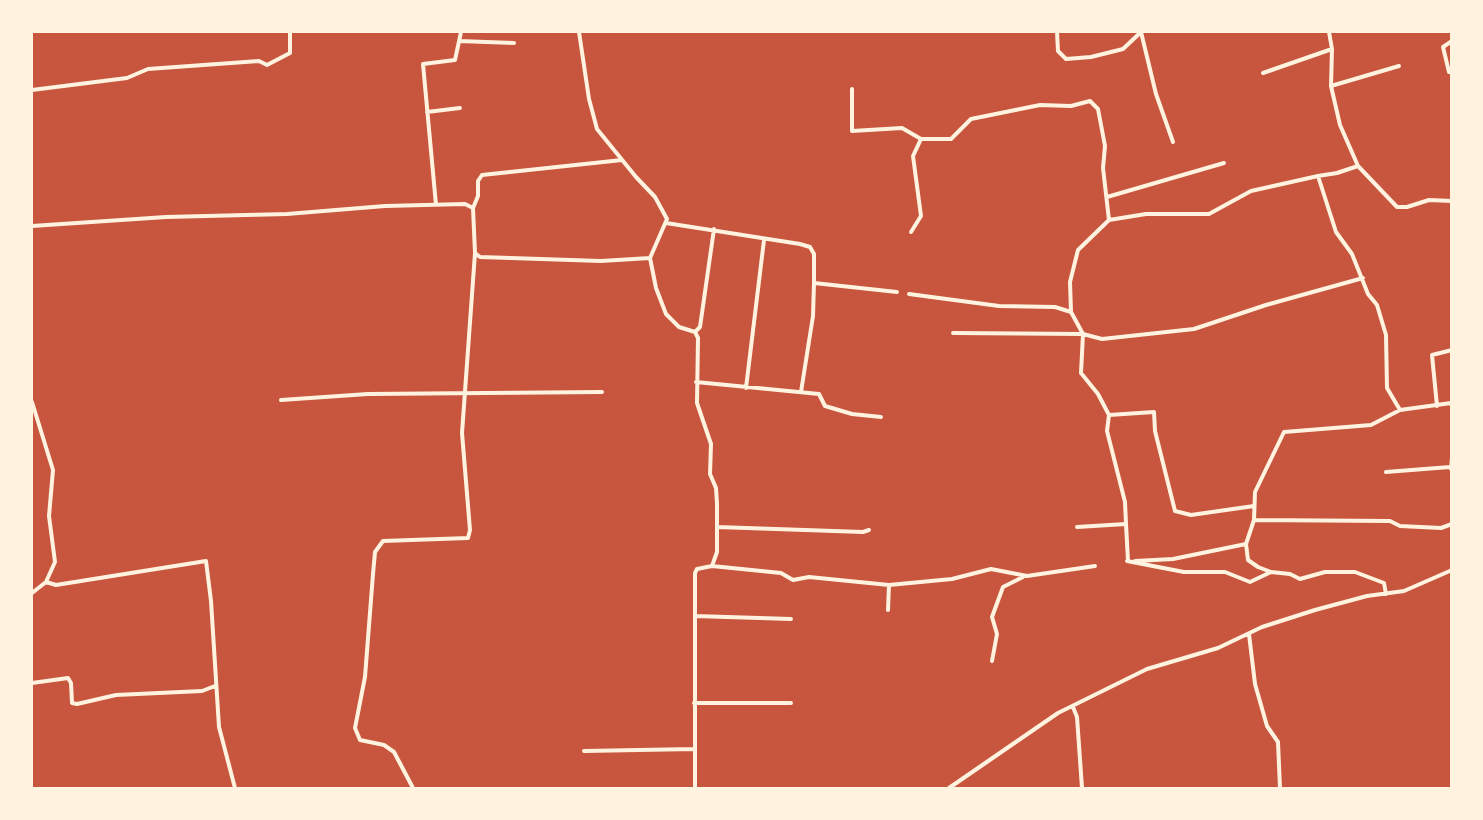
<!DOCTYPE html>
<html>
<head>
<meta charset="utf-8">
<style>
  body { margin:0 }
  #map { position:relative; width:1483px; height:820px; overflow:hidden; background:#c8553d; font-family:Quicksand,sans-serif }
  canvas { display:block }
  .frame { position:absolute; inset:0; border:33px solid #fff3e0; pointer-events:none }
</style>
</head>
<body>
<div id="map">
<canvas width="1483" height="820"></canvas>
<div class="frame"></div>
</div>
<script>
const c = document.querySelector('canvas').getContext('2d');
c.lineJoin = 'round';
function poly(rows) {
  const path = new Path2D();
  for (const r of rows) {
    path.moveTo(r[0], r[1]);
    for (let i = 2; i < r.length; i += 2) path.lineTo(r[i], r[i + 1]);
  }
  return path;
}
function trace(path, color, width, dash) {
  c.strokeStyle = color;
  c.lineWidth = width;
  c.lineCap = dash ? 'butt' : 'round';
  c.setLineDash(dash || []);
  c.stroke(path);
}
trace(poly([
  [579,32,589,99,597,129,636,177,655,197,667,219,650,258,656,288,666,314,679,327,695,332,698,338,697,403,711,444,710,474,716,488,717,504,717,552,712,566,697,569,695,573,695,788],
  [1057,32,1058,51,1066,59,1091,57,1123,49,1141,32],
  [1141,32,1156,94,1173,142],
  [1329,32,1332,49,1331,86,1340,125,1358,166,1337,173,1318,176,1336,232,1352,254,1368,294,1377,305,1386,335,1387,388,1400,410],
  [459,41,514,43],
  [1449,72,1443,47,1452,41],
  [1263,73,1332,49],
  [1331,86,1399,66],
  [852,89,852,131,902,128,921,139,951,139,971,119,1040,105,1071,106,1090,101,1098,109,1105,146,1103,168,1109,220,1078,250,1070,282,1071,312,1083,334,1081,373,1098,394,1109,415,1107,431,1125,502,1126,524,1077,527],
  [32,90,127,78,148,69,259,61,267,65,290,53,290,32],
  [427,112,460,108],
  [1358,166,1397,207,1407,207,1429,200,1452,201],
  [1107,197,1224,163],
  [436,205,423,64,455,60,461,32],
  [473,208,478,196,478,181,482,175,622,160],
  [1109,220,1146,214,1209,214,1251,191,1318,176],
  [666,223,800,244,810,247,814,254,814,283,897,292],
  [32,226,166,217,287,214,385,206,465,204,473,208,475,253,480,257,601,261,650,258],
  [911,232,921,216,913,156,921,139],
  [909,294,999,306,1055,307,1071,312],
  [695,332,700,327,714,229],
  [953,333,1083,334,1102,339,1194,329,1266,305,1363,278],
  [696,382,819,394,825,406,852,414,881,417],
  [746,388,764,240],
  [801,392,813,316,814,283],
  [281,400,368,394,602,392],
  [32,402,53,470,49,516,55,562,46,582,32,593],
  [1437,406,1432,355,1452,350],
  [1109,415,1154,412,1155,431,1175,511,1191,515,1254,506],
  [1451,469,1452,458],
  [1386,472,1450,467],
  [1254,520,1390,521,1400,526,1441,528,1452,524],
  [1126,524,1128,561],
  [717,527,863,532,869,530],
  [1127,561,1184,572,1225,572,1250,582,1271,572,1290,574,1300,579,1325,572,1355,572,1384,583,1386,594],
  [1135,561,1173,559,1246,544],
  [712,566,781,573,793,580,809,577,889,585,888,610],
  [1271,572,1258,567,1248,560,1246,544,1254,520,1255,492,1284,432,1371,425,1400,410,1451,403,1452,406],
  [46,582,56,585,206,561,211,601,219,727,235,788],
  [889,585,952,579,991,569,1027,576,1095,566],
  [695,616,791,619],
  [1249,634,1255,684,1267,726,1278,742,1280,788],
  [992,661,997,634,992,617,1003,587,1023,577],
  [32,683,68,678,71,683,72,703,77,704,116,695,202,691,215,686],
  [694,703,791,703],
  [1073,707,1077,717,1082,788],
  [584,751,694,749],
  [413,788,394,752,384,745,360,740,355,728,365,677,373,574,375,552,383,541,468,538,470,530,462,433,475,253],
  [949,788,1058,713,1147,669,1218,648,1262,627,1315,610,1367,596,1404,591,1452,570]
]), '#fff3e0', 4);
</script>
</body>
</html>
